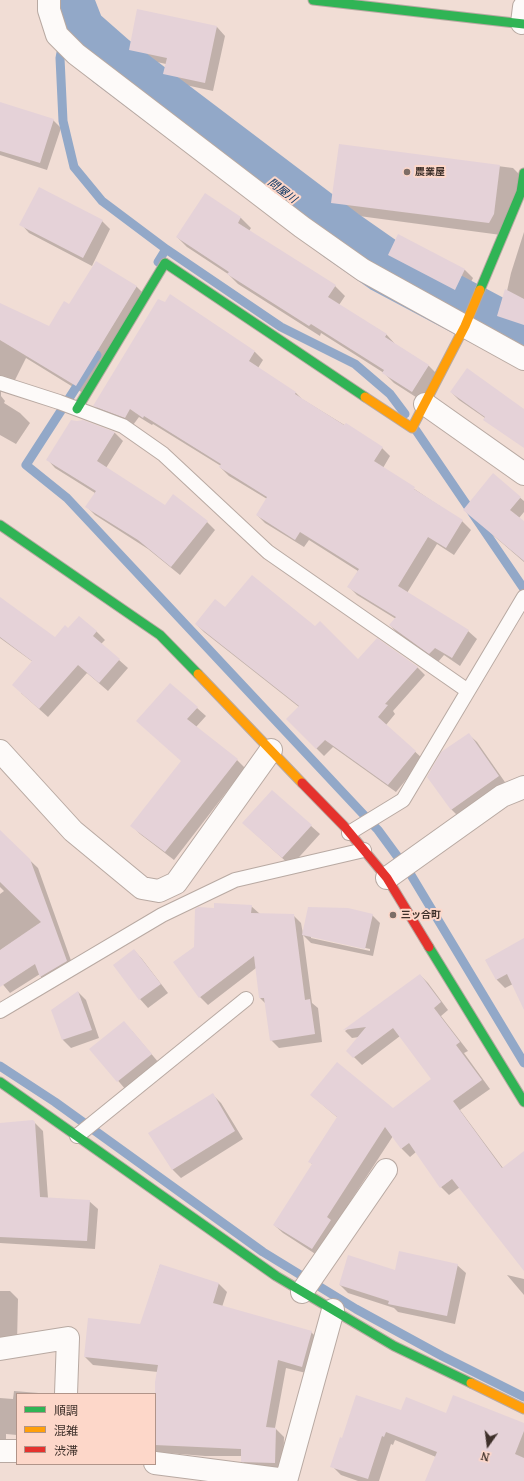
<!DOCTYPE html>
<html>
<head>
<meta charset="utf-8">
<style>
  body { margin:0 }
  #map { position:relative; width:524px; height:1481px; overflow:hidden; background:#f1ddd5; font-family:"PT Serif","Noto Sans JP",serif }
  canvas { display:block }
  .legend { position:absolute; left:16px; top:1393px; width:140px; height:72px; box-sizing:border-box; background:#fdd7c9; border:1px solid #b19489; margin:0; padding:5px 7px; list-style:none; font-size:12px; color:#3e302a }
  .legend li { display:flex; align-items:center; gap:8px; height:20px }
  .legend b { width:20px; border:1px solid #b19489 }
  .north { position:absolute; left:468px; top:1425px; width:40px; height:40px; -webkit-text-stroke:3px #fdd7c9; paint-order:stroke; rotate:194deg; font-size:11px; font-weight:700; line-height:16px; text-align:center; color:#3e302a }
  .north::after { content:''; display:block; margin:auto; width:14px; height:18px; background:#3e302a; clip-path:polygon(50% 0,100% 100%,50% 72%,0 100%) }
</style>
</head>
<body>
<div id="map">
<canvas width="524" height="1481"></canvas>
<ul class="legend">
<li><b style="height:5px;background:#30b455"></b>順調</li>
<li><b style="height:5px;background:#ff9f0a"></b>混雑</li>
<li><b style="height:5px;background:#e5322d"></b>渋滞</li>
</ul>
<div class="north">N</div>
</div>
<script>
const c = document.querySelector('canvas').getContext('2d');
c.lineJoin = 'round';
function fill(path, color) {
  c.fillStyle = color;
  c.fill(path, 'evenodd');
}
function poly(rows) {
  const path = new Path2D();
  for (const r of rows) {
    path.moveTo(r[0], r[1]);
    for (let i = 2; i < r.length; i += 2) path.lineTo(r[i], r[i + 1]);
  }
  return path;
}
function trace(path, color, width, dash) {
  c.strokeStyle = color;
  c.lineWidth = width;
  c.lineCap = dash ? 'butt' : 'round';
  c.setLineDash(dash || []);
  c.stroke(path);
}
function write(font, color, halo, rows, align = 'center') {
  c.font = font + ' "PT Serif","Noto Sans JP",serif';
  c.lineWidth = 4;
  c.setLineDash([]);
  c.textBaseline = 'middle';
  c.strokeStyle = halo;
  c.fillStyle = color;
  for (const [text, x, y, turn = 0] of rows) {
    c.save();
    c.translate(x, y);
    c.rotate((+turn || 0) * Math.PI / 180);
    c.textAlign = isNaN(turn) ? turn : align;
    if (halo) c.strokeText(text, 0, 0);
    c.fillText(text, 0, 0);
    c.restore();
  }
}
fill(poly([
  [217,27,225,36,213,91,172,82,164,74,166,64,138,58,130,49],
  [0,103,53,120,61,128,47,170,0,155],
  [340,146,513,168,524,179,501,235,344,214,332,202],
  [205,195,241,218,251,228,249,231,335,286,345,296,339,305,386,334,396,345,429,366,439,376,422,401,394,383,384,373,321,333,320,336,238,284,228,274,187,247,177,237],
  [102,221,110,229,92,266,29,233,21,224],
  [524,232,524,331,508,326,498,316,507,291,511,273],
  [399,236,465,270,473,278,463,298,397,263,389,255],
  [136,286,146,296,86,395,26,358,13,384,1,390,1,396,5,401,4,403,20,413,30,423,16,444,0,435,0,304,49,328,70,306],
  [170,296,255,352,263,360,258,368,296,393,302,399,382,448,390,456,383,468,462,521,471,530,454,555,437,544,407,593,468,631,477,639,460,666,444,655,438,662,398,634,390,625,396,619,357,595,349,587,358,571,309,540,304,547,265,523,257,515,267,499,229,476,220,467,221,466,153,424,152,425,139,417,133,425,103,414,95,406],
  [451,392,524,410,524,445,459,400],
  [83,421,115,433,123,441,106,468,165,506,207,522,215,530,180,575,148,549,95,515,87,507,95,493,55,468,47,459],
  [493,475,524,501,524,512,519,518,524,523,524,562,464,510],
  [0,598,55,638,69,629,96,631,105,640,101,644,128,668,108,691,87,673,48,717,21,693,33,662,0,638],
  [225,609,316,628,358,660,417,667,425,675,393,711,395,714,386,725,423,759,396,792,333,747,324,756,287,719,299,707,204,632,196,624],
  [197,708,206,716,196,727,237,760,245,768,174,860,140,834,132,826,182,761,146,729],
  [468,734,477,742,507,785,460,818,451,809],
  [272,791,320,834,291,866,252,831],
  [0,832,38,868,74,969,48,985,41,977,40,974,10,993,0,981,0,894,4,891,0,887],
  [251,906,260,914,293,915,301,923,303,934,372,915,380,923,373,956,311,943,303,935,312,1003,318,1008,322,1042,279,1048,271,1040,266,1004,260,998,256,968,208,1005,200,997,195,947,215,909],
  [311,936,370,949,370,951,311,938],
  [524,939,524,1008,513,984,505,988,497,980,486,960],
  [134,950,142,959,168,993,148,1008,140,999],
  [420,975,428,983,448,1010,441,1016,468,1051,464,1053,490,1089,460,1110,503,1168,524,1170,524,1242,460,1187,449,1195,441,1187,416,1152,410,1157,402,1149,393,1136,335,1225,320,1257,283,1233,274,1225,313,1165,310,1162,338,1118,311,1095,393,1109,433,1079,400,1036,362,1065,348,1051,359,1037,352,1038,345,1031],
  [78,992,86,1000,99,1038,71,1048,63,1040,53,1011],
  [132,1031,159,1063,126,1090,91,1049],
  [212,1094,221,1103,243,1139,181,1178,172,1169],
  [34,1122,43,1131,48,1198,89,1201,98,1209,95,1249,0,1243,0,1124],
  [160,1265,219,1284,227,1292,222,1307,311,1332,319,1340,310,1374,286,1368,275,1428,284,1437,283,1474,250,1469,242,1461,242,1456,205,1456,155,1452,155,1407,241,1381,93,1365,85,1357,141,1325],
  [457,1265,466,1273,455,1324,398,1312,394,1308,348,1293,340,1285,396,1272],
  [507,1275,524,1279,524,1295],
  [0,1291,10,1291,18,1299,17,1343,0,1342],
  [14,1391,51,1394,17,1394,17,1435,6,1434,6,1442,0,1441,0,1398,13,1399],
  [402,1411,447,1415,524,1424,524,1481,426,1481,436,1457,395,1440,393,1445,391,1444,379,1481,358,1481,341,1475,332,1466,342,1439]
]), '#0003');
trace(poly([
  [69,9,60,58,63,121,74,167,102,201,166,249,158,262],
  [166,249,281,327,355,364,390,394,405,414],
  [97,355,26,465,67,498,378,830,411,875,524,1063],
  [413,426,524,589],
  [0,1066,55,1102,263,1252,356,1309,442,1356,524,1397]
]), '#92a8c8', 9);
trace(poly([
  [69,9,78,32,111,61,342,236,385,266,524,340]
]), '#92a8c8', 55);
fill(poly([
  [137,9,217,26,205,83,163,74,167,58,129,50],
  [0,102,54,119,40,163,0,151],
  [339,144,500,165,494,214,489,223,331,203],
  [39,187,103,220,83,258,19,225],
  [205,193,241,217,238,223,336,285,328,297,387,334,385,337,429,365,412,392,382,373,384,370,311,324,309,326,227,274,229,272,176,237],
  [398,234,465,269,455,290,388,255],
  [96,261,137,286,76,386,0,340,0,303,49,326,64,301,69,304],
  [505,289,524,299,524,325,497,316],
  [170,294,255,351,249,361,296,392,295,394,344,425,346,423,383,447,374,461,415,487,414,489,463,520,446,548,428,537,398,586,469,630,452,658,435,648,429,654,389,625,396,617,347,587,359,569,300,532,295,540,256,515,267,497,219,467,221,464,144,416,143,418,130,409,125,418,93,406,158,299,165,302],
  [467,368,524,409,524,448,483,420,485,417,450,392],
  [71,420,77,421,83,420,115,432,97,461,165,505,173,494,208,521,171,567,138,540,85,507,96,491,46,460],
  [493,473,521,497,510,510,524,521,524,561,463,510],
  [252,575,315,626,320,621,358,659,377,638,418,667,385,704,388,705,378,717,416,751,388,785,325,740,316,749,286,719,299,706,195,624,215,599,225,607],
  [0,597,55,637,65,625,68,628,79,616,97,631,93,636,120,659,99,683,78,665,39,709,12,685,32,661,0,637],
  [170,683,198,707,187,719,238,759,165,852,130,826,181,761,136,721],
  [469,733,499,776,451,810,427,777,441,752],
  [272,790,312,825,282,858,242,823],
  [0,830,30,859,67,961,40,977,35,964,0,987,0,950,41,922,0,882],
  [214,903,252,905,251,913,294,914,305,1000,310,999,315,1034,270,1041,264,998,259,998,254,956,199,998,173,962,194,947,195,909,198,907,214,908],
  [308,907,348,908,373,914,365,949,302,935],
  [524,938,524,1010,507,974,496,980,485,960],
  [134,949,161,984,139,1000,113,965],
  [420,974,441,1002,434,1008,460,1042,456,1045,482,1080,453,1101,502,1168,524,1151,524,1271,452,1179,440,1188,409,1143,401,1149,385,1127,327,1217,331,1220,312,1249,273,1225,312,1164,308,1162,337,1117,310,1095,337,1062,393,1108,431,1079,393,1028,353,1058,346,1051,366,1027,343,1030],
  [78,991,92,1030,62,1040,51,1010],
  [124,1021,152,1054,117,1082,89,1049],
  [213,1093,235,1131,172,1170,148,1133],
  [33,1120,35,1122,40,1197,90,1200,87,1241,0,1237,0,1123],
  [399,1251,458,1264,447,1316,388,1304,389,1301,339,1285,348,1255,395,1270],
  [160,1264,219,1283,213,1303,312,1331,302,1367,278,1360,266,1427,276,1428,275,1463,241,1462,241,1449,155,1445,155,1382,158,1365,84,1357,88,1318,140,1324],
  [356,1395,401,1410,406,1397,446,1413,453,1395,524,1423,524,1431,515,1454,524,1458,524,1481,425,1481,437,1452,386,1432,384,1437,382,1436,368,1479,330,1467,340,1437,342,1438]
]), '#e5d2d8');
const lane = poly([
  [0,383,59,402,123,426,163,454,268,552,468,691],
  [349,833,403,800,524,597],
  [0,1011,162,915,235,880,364,850],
  [77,1136,246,999]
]);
const street = poly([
  [49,0,49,10,57,35,76,54,302,227,363,270,524,359],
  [522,23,524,7],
  [425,404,524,474],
  [0,751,73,831,142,888,159,891,176,883,271,750],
  [387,878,502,796,524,787],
  [302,1292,386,1170],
  [0,1349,68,1338,66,1394],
  [0,1451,17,1451],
  [155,1463,286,1480],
  [286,1481,333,1310]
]);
const fast = poly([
  [313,0,524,24],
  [480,290,521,192,524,173],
  [77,409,165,263,365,397],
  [0,525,160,635,198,674],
  [429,947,524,1102],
  [0,1082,276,1276,394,1346,471,1383]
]);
const slow = poly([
  [365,397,412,428,465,326,480,290],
  [198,674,302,783],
  [471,1383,524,1409]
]);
const jam = poly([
  [302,783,344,826,387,878,429,947]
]);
trace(lane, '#b8a9a2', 16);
trace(street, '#b8a9a2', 24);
trace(fast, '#b8a9a2', 11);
trace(slow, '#b8a9a2', 11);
trace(jam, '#b8a9a2', 11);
trace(lane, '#fdfaf9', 14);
trace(street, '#fdfaf9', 22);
trace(fast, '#30b455', 9);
trace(slow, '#ff9f0a', 9);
trace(jam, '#e5322d', 9);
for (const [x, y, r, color] of [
  [407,172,4,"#7d6d66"],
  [393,915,4,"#7d6d66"]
]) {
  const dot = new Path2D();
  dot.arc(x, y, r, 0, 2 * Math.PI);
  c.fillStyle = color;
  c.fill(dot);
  trace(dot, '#fdd7c9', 1.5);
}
write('bold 10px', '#3e302a', '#fdd7c9', [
  ["農業屋",415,172],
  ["三ッ合町",401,915]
], 'left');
write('italic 11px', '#093361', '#fdd7c9', [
  ["問屋川",282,191,37]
]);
</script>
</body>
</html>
